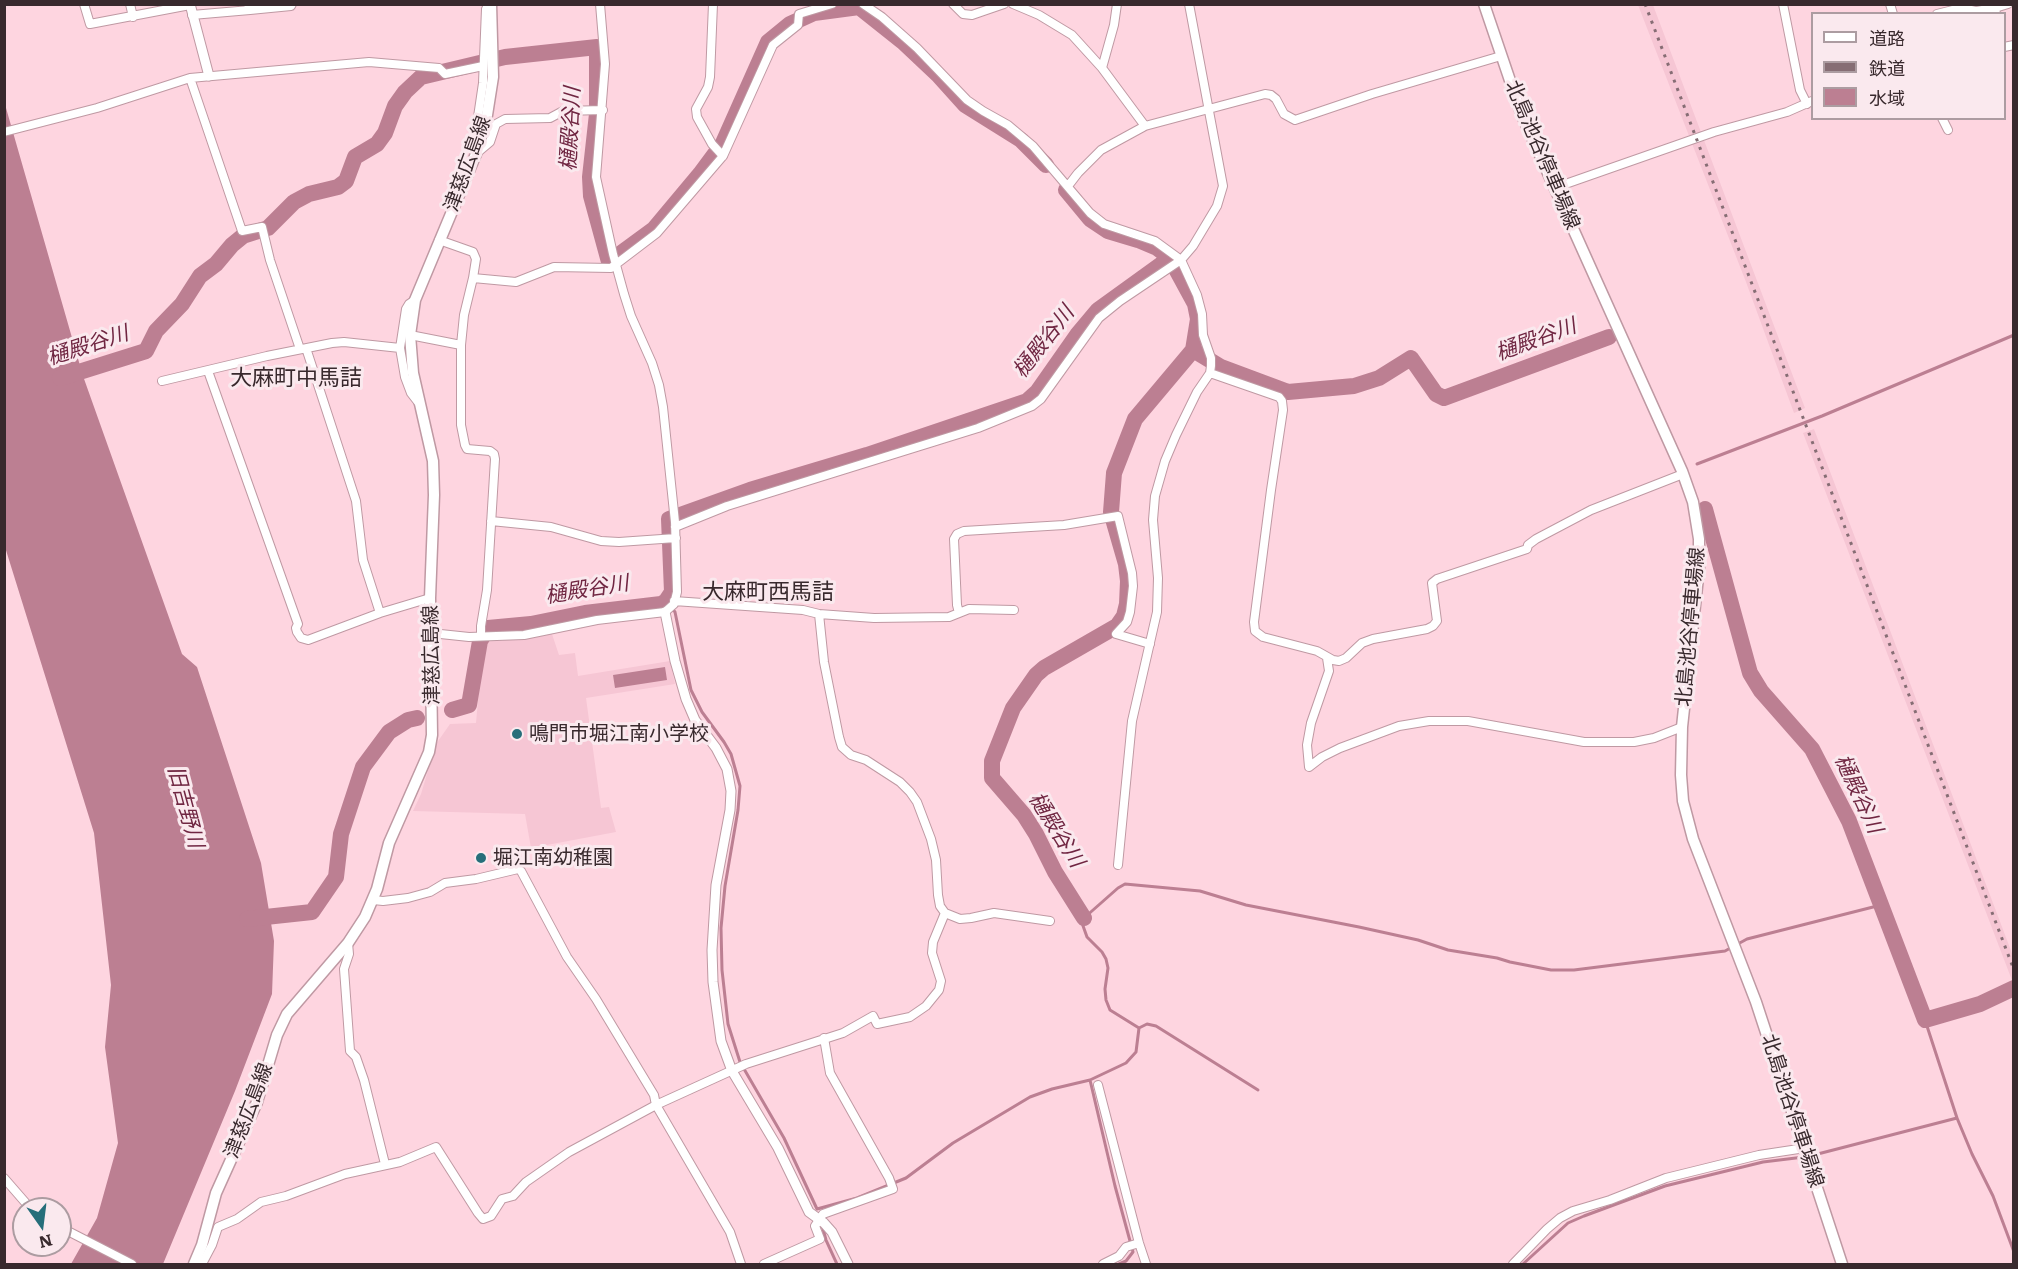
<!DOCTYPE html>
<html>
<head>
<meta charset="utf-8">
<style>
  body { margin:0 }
  #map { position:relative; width:2018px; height:1269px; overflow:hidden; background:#fed5e0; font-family:Literata,"Noto Sans JP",serif }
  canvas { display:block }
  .frame { position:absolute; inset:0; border:6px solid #38292d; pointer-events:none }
  .legend { position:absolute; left:1811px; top:12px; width:195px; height:108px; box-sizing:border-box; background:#fae9ee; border:2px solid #ac9ca1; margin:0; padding:8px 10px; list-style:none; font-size:18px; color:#38292d }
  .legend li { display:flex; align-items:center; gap:12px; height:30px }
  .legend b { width:30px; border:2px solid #ac9ca1 }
  .north { position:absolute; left:12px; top:1197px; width:60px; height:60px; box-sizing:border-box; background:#fae9ee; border:2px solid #ac9ca1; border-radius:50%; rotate:166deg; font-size:16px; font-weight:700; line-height:24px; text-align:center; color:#38292d }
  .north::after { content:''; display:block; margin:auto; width:21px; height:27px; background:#266e7a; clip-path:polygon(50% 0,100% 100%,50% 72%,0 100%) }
</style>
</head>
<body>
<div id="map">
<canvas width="2018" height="1269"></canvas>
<div class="frame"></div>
<ul class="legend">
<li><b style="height:8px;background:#fff"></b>道路</li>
<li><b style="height:8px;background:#866d74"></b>鉄道</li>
<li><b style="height:16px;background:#bc7f92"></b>水域</li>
</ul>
<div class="north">N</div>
</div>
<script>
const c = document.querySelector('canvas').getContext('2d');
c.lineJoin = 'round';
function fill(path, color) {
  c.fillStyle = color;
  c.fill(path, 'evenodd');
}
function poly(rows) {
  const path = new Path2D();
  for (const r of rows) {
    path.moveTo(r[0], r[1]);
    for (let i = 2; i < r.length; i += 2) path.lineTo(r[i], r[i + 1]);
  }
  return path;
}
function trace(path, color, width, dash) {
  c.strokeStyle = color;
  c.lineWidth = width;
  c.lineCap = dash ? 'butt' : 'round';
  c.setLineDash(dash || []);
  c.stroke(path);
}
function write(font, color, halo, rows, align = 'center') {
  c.font = font + ' Literata,"Noto Sans JP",serif';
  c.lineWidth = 6;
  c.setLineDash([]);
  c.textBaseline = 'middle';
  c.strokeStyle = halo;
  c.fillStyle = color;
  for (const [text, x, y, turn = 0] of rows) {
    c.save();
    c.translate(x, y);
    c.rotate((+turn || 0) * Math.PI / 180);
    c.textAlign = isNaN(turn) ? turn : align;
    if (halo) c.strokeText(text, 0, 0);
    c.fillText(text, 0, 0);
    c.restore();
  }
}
fill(poly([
  [1638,5,1653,5,1805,408,1794,413,1746,282],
  [1814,429,2013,956,2013,983,1803,433],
  [552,634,559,655,575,653,578,676,670,661,675,684,586,698,601,808,609,807,616,832,531,848,525,814,413,811,421,794,436,744,450,724,476,723,480,678,487,641,498,641]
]), '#f6c6d4');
fill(poly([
  [4,101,83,376,182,654,197,667,261,863,274,941,272,994,235,1091,163,1264,71,1264,97,1218,118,1143,105,1047,111,985,94,833,5,547],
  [665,667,667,680,615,688,613,675]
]), '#bc7f92');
trace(poly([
  [1697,464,1822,416,2014,335],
  [666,601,675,612,691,690,702,712,724,742,731,754,740,786,738,810,725,886,721,928,722,970,728,1024,740,1062,784,1138,817,1209,857,1198,906,1178,953,1143,1030,1097,1052,1089,1090,1080,1126,1063,1136,1052,1139,1028,1110,1010,1106,1000,1105,989,1108,968,1106,959,1102,952,1087,937,1082,923,1084,918,1118,888,1125,884,1200,891,1246,905,1359,927,1418,940,1448,950,1497,958,1510,962,1551,970,1574,970,1725,951,1747,939,1881,905],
  [1925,1020,1957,1118],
  [1139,1028,1147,1024,1156,1026,1258,1090],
  [1090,1080,1115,1186,1133,1252,1126,1261,1119,1264],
  [1810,1156,1957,1118,1972,1154,1993,1196,2014,1252],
  [822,1225,826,1240,837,1264],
  [1523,1264,1568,1223,1584,1216,1665,1186,1763,1162,1804,1157]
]), '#bc7f92', 3);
trace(poly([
  [1066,190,1090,219,1108,231,1138,240,1157,248,1170,258],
  [60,378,146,351,156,331,182,304,200,276,216,264,232,245,243,236,268,228,294,202,309,194,338,187,346,181,355,157,377,144,385,133,395,106,405,92,421,77,505,57,597,47,597,114,590,177,591,196,609,262,654,229,700,174,723,143,768,42,790,24,814,13,859,7,903,42,938,75,965,105,1021,140,1046,165],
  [1705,509,1750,673,1761,691,1812,749,1849,821,1925,1020,1980,1004,2014,988],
  [452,710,469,705,480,641,488,628,531,624,585,613,661,604,666,601,672,592,669,519,750,490,867,455,1027,401,1037,392,1077,335,1098,310,1170,258,1195,304,1198,319,1193,350],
  [1084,918,1055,872,1036,834,1024,815,992,778,992,761,1013,708,1036,675,1044,668,1117,626,1124,616,1127,604,1128,581,1126,564,1111,512,1114,473,1135,419,1193,350,1221,367,1288,392,1354,386,1379,378,1411,358,1436,394,1444,398,1609,337],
  [247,919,312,912,336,877,341,834,363,767,389,732,408,720,417,718]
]), '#bc7f92', 16);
const minor = poly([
  [84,4,90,24,190,5],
  [130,4,133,17],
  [863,4,882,17,917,48,967,100,983,111,1008,125,1033,146,1090,213,1104,224,1155,241,1181,260,1197,295,1202,314,1203,335,1211,358,1211,366,1210,373,1197,392,1176,435,1165,461,1155,496,1153,520,1158,578,1157,612,1132,721,1118,865],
  [953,4,963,14,972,15,1004,4],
  [1013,4,1039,15,1072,35,1102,68,1114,25,1117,4],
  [1783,4,1800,90,1807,104],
  [1890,4,1893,14],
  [1961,8,1976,11,1995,8],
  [250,10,291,6,292,4],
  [1937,14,1961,8,1961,5],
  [1996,14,1995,8,2008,4],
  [192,15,250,10,248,4],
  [2004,47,2014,45],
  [1102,68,1145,126],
  [190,78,242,231,262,227,270,260,300,349],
  [1942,118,1948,130],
  [4,132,97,108,190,78,369,62,439,68,445,74,483,66],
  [478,146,475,137,483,83,486,9,489,4],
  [477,153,490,142,496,124,505,119,550,118,563,111,603,110],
  [723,156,773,45,798,25,799,14,832,4],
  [1068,186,1078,173,1101,150,1145,126,1265,94,1271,95,1276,99,1284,114,1295,120,1372,94,1501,56],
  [1554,188,1714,132,1787,112,1812,101],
  [439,240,473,252,476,259,473,278,516,282,554,267,611,268,657,233,723,156,712,144,697,117,696,109,708,87,710,77,713,4],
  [473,278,464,315,461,345,461,425,465,445,467,449,490,451,494,454,495,459,487,590,481,626,481,636],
  [415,300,409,304,406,309,400,348,405,377,411,393,418,402],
  [410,335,461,345],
  [306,348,356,501,363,560,380,613],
  [208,371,298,624,296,628,297,632,301,638,308,640,380,613,430,598],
  [1210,373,1279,397,1282,401,1283,410,1271,490,1254,622,1255,631,1263,637,1317,651,1333,660,1339,661,1346,658,1362,643,1373,639,1427,629,1433,626,1437,621,1432,583,1437,579,1527,549,1528,545,1536,539,1591,510,1683,474],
  [162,381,267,356,332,343,344,342,400,348],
  [491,521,551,527,601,541,619,542,676,538],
  [675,527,727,506,978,428,1032,406,1041,399,1099,318,1120,301,1181,260,1193,246,1217,206,1223,186,1189,4],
  [674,601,803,610,819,614,874,618,949,617,959,613],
  [1014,610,969,609,959,613,957,605,954,539,957,534,964,531,1064,525,1118,516,1132,573,1133,586,1130,612,1127,622,1116,634,1150,644],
  [819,614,824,662,839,737,842,747,851,755,866,760,900,782,910,792,917,802,931,839,936,860,938,895,940,906,945,913,960,919,971,918,994,913,1050,921],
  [431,633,469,637,524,635,597,620,665,612,674,604,677,592,675,522,663,407,659,385,652,363,631,316,624,294,613,254,596,177,605,64,600,4],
  [1327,658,1329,671,1311,723,1307,745,1309,767,1322,757,1340,748,1399,726,1429,721,1468,721,1584,742,1634,742,1654,738,1682,727],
  [348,943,349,954,344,969,350,1051,356,1057,364,1080,385,1164],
  [1098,1085,1139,1243,1146,1264],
  [4,1178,31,1209],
  [60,1227,132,1264],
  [202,1264,212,1245,218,1227,237,1219,261,1202,286,1196,345,1174,400,1162,436,1147,478,1213,483,1219,491,1216,502,1199,513,1196,526,1182,569,1152,656,1105,654,1095,596,999,567,957,521,871,518,869,476,879,445,883,430,892,408,898,383,901,373,900],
  [741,1264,730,1232,656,1105,746,1064,843,1033,873,1016,877,1024,910,1017,926,1006,939,990,941,981,932,953,933,942,945,913],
  [764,1264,820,1239,815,1226,823,1214,893,1189,889,1178,830,1073,824,1038],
  [1103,1264,1119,1256,1126,1247,1139,1243],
  [1513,1264,1547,1229,1560,1218,1573,1211,1610,1200,1666,1178,1759,1155,1805,1148]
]);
const tertiary = poly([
  [190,4,209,76],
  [665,612,675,661,686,699,695,720,716,748,727,769,731,791,730,810,716,885,712,950,713,982,721,1041,732,1071,778,1148,809,1212,824,1223,832,1232,848,1264]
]);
const secondary = poly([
  [1484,4,1521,113,1682,471,1693,502,1699,539,1699,568,1682,727,1681,775,1683,801,1693,839,1756,1002,1842,1264],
  [194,1264,202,1245,216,1193,257,1102,277,1035,287,1014,348,943,365,917,377,889,389,843,429,752,432,735,430,598,434,495,433,461,413,373,410,335,415,300,476,154,487,115,493,77,491,4]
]);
trace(minor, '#bf99a3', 10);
trace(tertiary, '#bf99a3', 11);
trace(secondary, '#bf99a3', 13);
trace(minor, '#fff', 8);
trace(tertiary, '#fff', 9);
trace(secondary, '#fff', 10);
trace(poly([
  [1645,4,2014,970]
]), '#866d74', 3, [3, 6]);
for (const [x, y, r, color] of [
  [517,734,6,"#266e7a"],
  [481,858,6,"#266e7a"]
]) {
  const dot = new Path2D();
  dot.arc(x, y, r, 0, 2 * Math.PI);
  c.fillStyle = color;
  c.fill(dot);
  trace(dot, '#fae9ee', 2);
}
write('20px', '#38292d', '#fae9ee', [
  ["北島池谷停車場線",1542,155,67],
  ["津慈広島線",468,164,-70],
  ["北島池谷停車場線",1691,627,-85],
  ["津慈広島線",432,655,-91],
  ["津慈広島線",249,1111,-69],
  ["北島池谷停車場線",1792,1111,72]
]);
write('20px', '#38292d', '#fae9ee', [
  ["鳴門市堀江南小学校",529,734],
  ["堀江南幼稚園",493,858]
], 'left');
write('italic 21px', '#702642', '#fae9ee', [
  ["樋殿谷川",571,129,-87],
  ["樋殿谷川",1536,340,-20],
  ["樋殿谷川",1044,342,-52],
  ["樋殿谷川",88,346,-18],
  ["樋殿谷川",587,590,-9],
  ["樋殿谷川",1858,794,65],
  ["旧吉野川",185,807,75],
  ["樋殿谷川",1056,830,58]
]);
write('22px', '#38292d', '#fae9ee', [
  ["大麻町中馬詰",296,379],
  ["大麻町西馬詰",768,593]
]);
</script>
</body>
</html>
